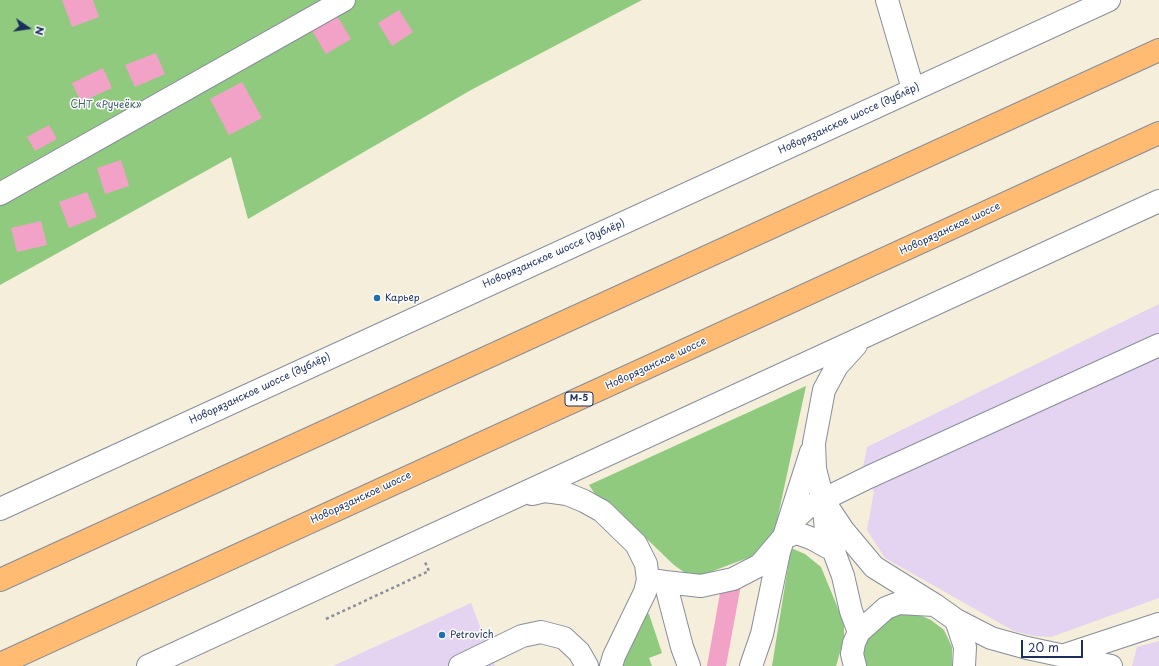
<!DOCTYPE html>
<html>
<head>
<meta charset="utf-8">
<style>
  body { margin:0 }
  #map { position:relative; width:1159px; height:666px; overflow:hidden; background:#f4eedb; font-family:"Playpen Sans",sans-serif }
  canvas { display:block }
  .north { position:absolute; left:8px; top:8px; width:40px; height:40px; -webkit-text-stroke:3px #fff; paint-order:stroke; rotate:103deg; font-size:11px; font-weight:700; line-height:16px; text-align:center; color:#1b2f5e }
  .north::after { content:''; display:block; margin:auto; width:14px; height:18px; background:#1b2f5e; clip-path:polygon(50% 0,100% 100%,50% 72%,0 100%) }
  .scale { position:absolute; left:1021px; top:640px; width:62px; height:18px; box-sizing:border-box; border:2px solid #1b2f5e; border-top:0; padding-left:5px; font-size:12px; line-height:14px; white-space:nowrap; color:#1b2f5e; -webkit-text-stroke:3px #fff; paint-order:stroke }
</style>
</head>
<body>
<div id="map">
<canvas width="1159" height="666"></canvas>
<div class="north">N</div>
<div class="scale">20 m</div>
</div>
<script>
const c = document.querySelector('canvas').getContext('2d');
c.lineJoin = 'round';
function fill(path, color) {
  c.fillStyle = color;
  c.fill(path, 'evenodd');
}
function poly(rows) {
  const path = new Path2D();
  for (const r of rows) {
    path.moveTo(r[0], r[1]);
    for (let i = 2; i < r.length; i += 2) path.lineTo(r[i], r[i + 1]);
  }
  return path;
}
function trace(path, color, width, dash) {
  c.strokeStyle = color;
  c.lineWidth = width;
  c.lineCap = dash ? 'butt' : 'round';
  c.setLineDash(dash || []);
  c.stroke(path);
}
function write(font, color, halo, rows, align = 'center') {
  c.font = font + ' "Playpen Sans",sans-serif';
  c.lineWidth = 3;
  c.setLineDash([]);
  c.textBaseline = 'middle';
  c.strokeStyle = halo;
  c.fillStyle = color;
  for (const [text, x, y, turn = 0] of rows) {
    c.save();
    c.translate(x, y);
    c.rotate((+turn || 0) * Math.PI / 180);
    c.textAlign = isNaN(turn) ? turn : align;
    if (halo) c.strokeText(text, 0, 0);
    c.fillText(text, 0, 0);
    c.restore();
  }
}
fill(poly([
  [1159,304,1159,598,1051,637,1034,636,1014,631,885,558,867,530,874,492,863,467,867,447],
  [471,603,495,666,333,666],
  [1159,641,1159,666,1132,666,1137,647]
]), '#e4d3f1');
fill(poly([
  [0,0,642,0,471,90,248,219,231,157,0,285],
  [806,386,775,530,767,547,750,557,697,577,688,575,674,565,649,541,595,494,589,485],
  [791,548,805,554,821,567,844,623,844,639,836,666,772,666],
  [646,613,649,614,662,653,649,658,652,666,619,666],
  [901,613,917,614,931,620,944,630,952,647,952,666,863,666,863,649,867,638,888,618]
]), '#90ca7e');
fill(poly([
  [62,0,93,0,99,17,72,27],
  [399,10,413,32,392,46,378,23],
  [336,14,351,39,326,54,311,29],
  [156,53,165,74,135,87,125,65],
  [103,68,112,88,81,102,72,83],
  [242,82,262,118,229,135,210,99],
  [49,125,57,139,35,151,27,137],
  [121,160,129,186,105,194,97,168],
  [87,192,97,217,69,228,59,202],
  [41,221,47,245,17,252,11,228],
  [724,571,743,574,726,666,707,666]
]), '#f3a2c7');
const minor = poly([
  [887,0,913,89],
  [0,194,344,0],
  [856,345,837,366,824,390,814,443,815,469,823,500,826,530,843,576,851,611,859,632],
  [532,494,545,491,567,494,584,501,602,511,636,544,646,564,648,580,645,592,614,656,611,666],
  [823,500,843,530,874,567,935,605,956,620,991,638,1027,648,1111,666],
  [0,509,1109,0],
  [783,538,797,533,813,539,833,550],
  [651,580,665,582,682,647,689,666],
  [665,582,701,586,733,579,760,565,783,538,796,518,808,507,869,477,1159,345],
  [956,620,965,647,964,666],
  [1065,655,1159,624],
  [148,666,1159,201],
  [460,666,522,636,541,632,564,638,579,652,587,666],
  [751,666,762,634,779,552,811,452],
  [855,666,852,654,854,643,859,632,886,608,899,603,934,605]
]);
const highway = poly([
  [0,580,1159,50],
  [0,664,1159,133]
]);
trace(minor, '#888e9c', 24);
trace(highway, '#888e9c', 24);
trace(poly([
  [326,619,429,571,425,562]
]), '#888e9c', 2.5, [3, 3]);
trace(minor, '#fff', 22);
trace(highway, '#ffbb71', 22);
for (const [x, y, r, color] of [
  [377,298,4,"#1f6fb2"],
  [442,635,4,"#1f6fb2"]
]) {
  const dot = new Path2D();
  dot.arc(x, y, r, 0, 2 * Math.PI);
  c.fillStyle = color;
  c.fill(dot);
  trace(dot, '#fff', 1.5);
}
for (const [x, y, w] of [
  [579,399,28]
]) {
  const box = new Path2D();
  box.roundRect(x - w / 2, y - 7, w, 14, 3);
  c.fillStyle = '#fff';
  c.fill(box);
  trace(box, '#1b2f5e', 1);
}
write('bold 9px', '#1b2f5e', null, [
  ["М-5",579,399]
]);
write('10px', '#3e5e68', '#fff', [
  ["СНТ «Ручеёк»",106,105]
]);
write('10px', '#1b2f5e', '#fff', [
  ["Новорязанское шоссе (дублёр)",849,119,-25],
  ["Новорязанское шоссе",950,229,-25],
  ["Новорязанское шоссе (дублёр)",554,254,-24],
  ["Новорязанское шоссе",656,364,-25],
  ["Новорязанское шоссе (дублёр)",260,389,-25],
  ["Новорязанское шоссе",361,498,-25]
]);
write('10px', '#1b2f5e', '#fff', [
  ["Карьер",385,298],
  ["Petrovich",450,635]
], 'left');
</script>
</body>
</html>
